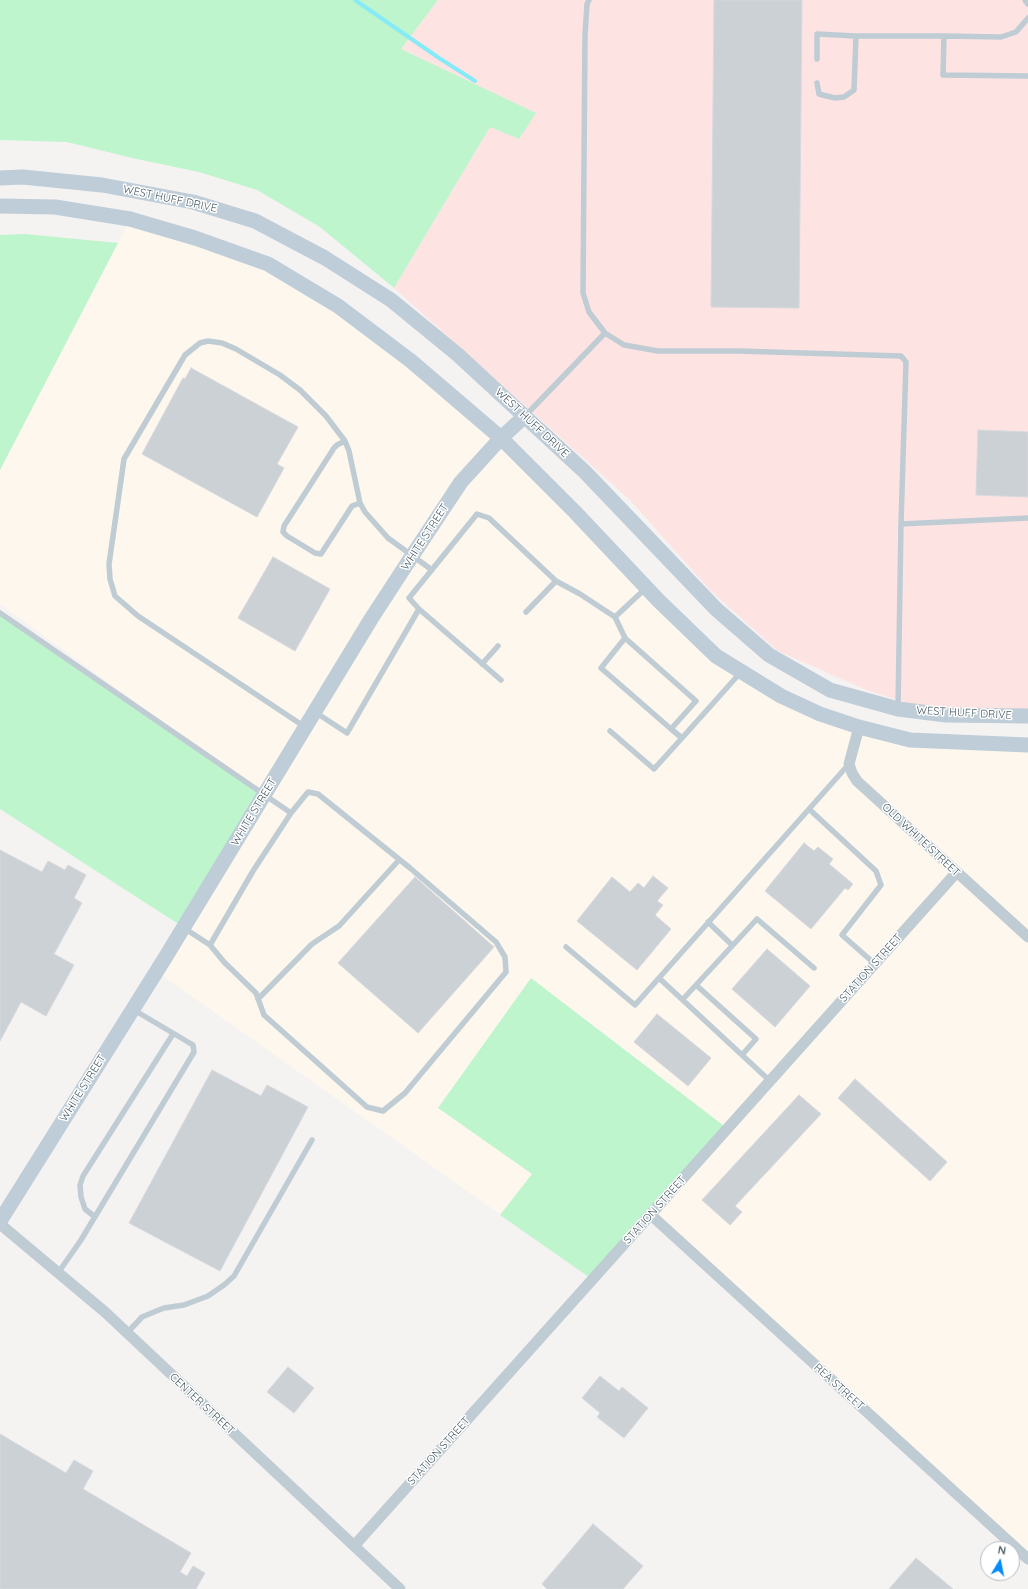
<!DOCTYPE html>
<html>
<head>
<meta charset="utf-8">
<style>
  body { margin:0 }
  #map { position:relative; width:1028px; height:1589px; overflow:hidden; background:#f5f2f2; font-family:Quicksand,sans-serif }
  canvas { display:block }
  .north { position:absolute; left:980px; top:1541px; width:40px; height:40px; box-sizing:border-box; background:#fff; border:1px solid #b5bdc1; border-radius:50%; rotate:10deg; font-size:11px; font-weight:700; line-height:16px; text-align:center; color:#475963 }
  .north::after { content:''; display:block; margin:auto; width:14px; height:18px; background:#058bfc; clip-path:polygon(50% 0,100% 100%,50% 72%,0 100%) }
</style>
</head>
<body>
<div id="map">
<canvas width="1028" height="1589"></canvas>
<div class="north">N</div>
</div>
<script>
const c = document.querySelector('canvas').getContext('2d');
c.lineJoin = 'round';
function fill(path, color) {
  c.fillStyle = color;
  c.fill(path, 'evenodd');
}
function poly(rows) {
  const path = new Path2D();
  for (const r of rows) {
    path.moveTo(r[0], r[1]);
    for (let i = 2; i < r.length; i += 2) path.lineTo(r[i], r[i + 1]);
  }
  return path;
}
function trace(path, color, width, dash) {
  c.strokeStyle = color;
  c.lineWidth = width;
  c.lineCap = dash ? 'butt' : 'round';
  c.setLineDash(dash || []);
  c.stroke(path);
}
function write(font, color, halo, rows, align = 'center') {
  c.font = font + ' Quicksand,sans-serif';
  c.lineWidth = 3;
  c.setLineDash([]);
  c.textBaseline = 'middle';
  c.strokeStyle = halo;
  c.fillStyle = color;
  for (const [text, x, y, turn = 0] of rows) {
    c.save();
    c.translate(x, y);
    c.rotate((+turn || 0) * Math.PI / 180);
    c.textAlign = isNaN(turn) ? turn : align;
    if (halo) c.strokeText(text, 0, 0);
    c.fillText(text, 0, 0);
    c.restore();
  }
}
fill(poly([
  [130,219,268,264,411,361,716,656,859,727,1028,745,1028,1560,651,1216,593,1280,156,971,264,795,0,604,0,470]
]), '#fef7ed');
fill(poly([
  [438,0,1028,0,1028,710,921,707,869,691,778,651,711,591,630,500,394,288,490,127,535,113,401,49]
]), '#fee3e3');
fill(poly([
  [0,0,438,0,401,49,536,113,519,139,490,127,394,288,320,227,257,190,199,172,132,158,67,142,0,140],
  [25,234,118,243,0,470,0,235],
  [0,615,264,795,183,927,0,809],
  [531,978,728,1129,647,1210,593,1280,500,1215,532,1174,438,1108]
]), '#bef5cd');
trace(poly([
  [355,0,439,58,475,81]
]), '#86ebf7', 4);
const building = poly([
  [714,0,802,0,799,308,711,307,714,0],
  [191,368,298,427,277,464,284,468,257,517,142,454,183,378,185,379,191,368],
  [978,430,1028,432,1028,497,976,495,978,430],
  [273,557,330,589,295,651,238,618,273,557],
  [804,843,814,851,818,847,833,859,829,864,853,884,848,890,845,888,811,929,765,891,804,843],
  [0,850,42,872,48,861,65,870,68,865,86,875,74,898,82,903,54,954,74,965,46,1016,21,1002,0,1041,0,850],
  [653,876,668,888,657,901,663,905,655,915,671,929,637,970,577,921,612,877,630,892,638,883,644,888,653,876],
  [415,877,494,947,418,1033,338,963,415,877],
  [767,949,810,986,775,1027,732,989,767,949],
  [657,1014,711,1058,688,1086,634,1042,657,1014],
  [212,1070,261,1096,267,1085,308,1107,220,1271,129,1223,212,1070],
  [855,1079,947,1162,930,1181,838,1098,855,1079],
  [799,1095,821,1114,735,1206,742,1212,730,1225,702,1200,799,1095],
  [288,1367,314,1388,294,1413,267,1392,288,1367],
  [600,1376,619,1391,622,1387,648,1408,624,1438,597,1417,600,1413,582,1398,600,1376],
  [0,1434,66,1473,74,1460,93,1471,83,1489,191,1553,180,1572,187,1576,193,1566,205,1573,196,1589,0,1589,0,1434],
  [593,1524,643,1566,623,1589,547,1589,542,1584,593,1524],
  [916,1558,953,1589,889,1589,916,1558]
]);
fill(building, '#cbd1d5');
trace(building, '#d6d9de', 1);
trace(poly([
  [589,0,587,4,585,35,583,293,589,312,605,333,624,345,658,351,738,351,901,356,906,362,901,524,1028,518],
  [1025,0,1028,4],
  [1028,18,1016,32,1001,37,944,36,943,75,1028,76],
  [817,59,817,34,856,36,944,36],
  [817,83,819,94,835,98,844,97,854,90,856,36],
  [526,415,605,333],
  [345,441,337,445,334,448,284,526,283,532,287,536,315,553,321,554,352,506,360,503],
  [419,609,501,680],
  [526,612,556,581],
  [0,613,291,813,253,871,210,945,224,962,256,993,264,1015,367,1107,383,1111,405,1093,506,972,505,957,496,942,410,868,318,794,308,792,291,813],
  [625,638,601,668,671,729,696,701,625,638,615,617,646,588],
  [482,664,498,646],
  [898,708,901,524],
  [315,712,347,733,419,609,409,598,477,514,489,518,556,581,580,594,615,617],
  [305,727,138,616,115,596,110,579,109,564,124,459,185,355,200,343,208,341,222,343,236,349,280,375,300,390,326,416,345,441,349,451,360,503,365,512,388,538,432,570],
  [671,729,682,738,741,672],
  [610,731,654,769,682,738],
  [809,809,876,871,881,885,842,935,875,964],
  [708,922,732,945],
  [184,928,210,945],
  [566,947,635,1005,849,764],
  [659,978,770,1081],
  [258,999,312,944,339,926,399,860],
  [683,999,696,985],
  [742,1055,756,1039,696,985,757,919,814,968],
  [95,1217,85,1209,81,1197,80,1185,83,1176,173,1034],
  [58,1273,81,1240,194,1052,193,1045,134,1010],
  [127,1333,142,1317,154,1312,164,1308,184,1305,208,1296,224,1285,234,1276,312,1140]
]), '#bfccd3', 5.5);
trace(poly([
  [859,727,849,764,852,773,857,781,1028,937],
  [651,1215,1028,1559],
  [0,1224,105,1312,400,1589],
  [354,1546,956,873]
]), '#bfccd3', 11);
trace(poly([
  [0,178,23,177,102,185,193,202,255,221,325,258,391,300,457,354,585,472,716,609,769,655,830,690,898,709,946,715,1028,716],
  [0,206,55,207,130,219,195,238,268,264,338,306,411,361,501,438,575,512,658,600,716,656,781,696,820,714,859,727,910,740,1028,745],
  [0,1221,165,958,371,619,412,556,461,482,501,438,525,416]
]), '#becdd8', 15);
write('11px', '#475963', '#fff', [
  ["WEST HUFF DRIVE",170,199,12],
  ["WEST HUFF DRIVE",532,423,43],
  ["WHITE STREET",425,537,-57],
  ["WEST HUFF DRIVE",964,713,3],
  ["WHITE STREET",254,812,-59],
  ["OLD WHITE STREET",921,840,43],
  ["STATION STREET",871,968,-48],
  ["WHITE STREET",83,1088,-58],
  ["STATION STREET",655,1210,-48],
  ["REA STREET",839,1387,42],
  ["CENTER STREET",202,1404,43],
  ["STATION STREET",439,1451,-48]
]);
</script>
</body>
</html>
